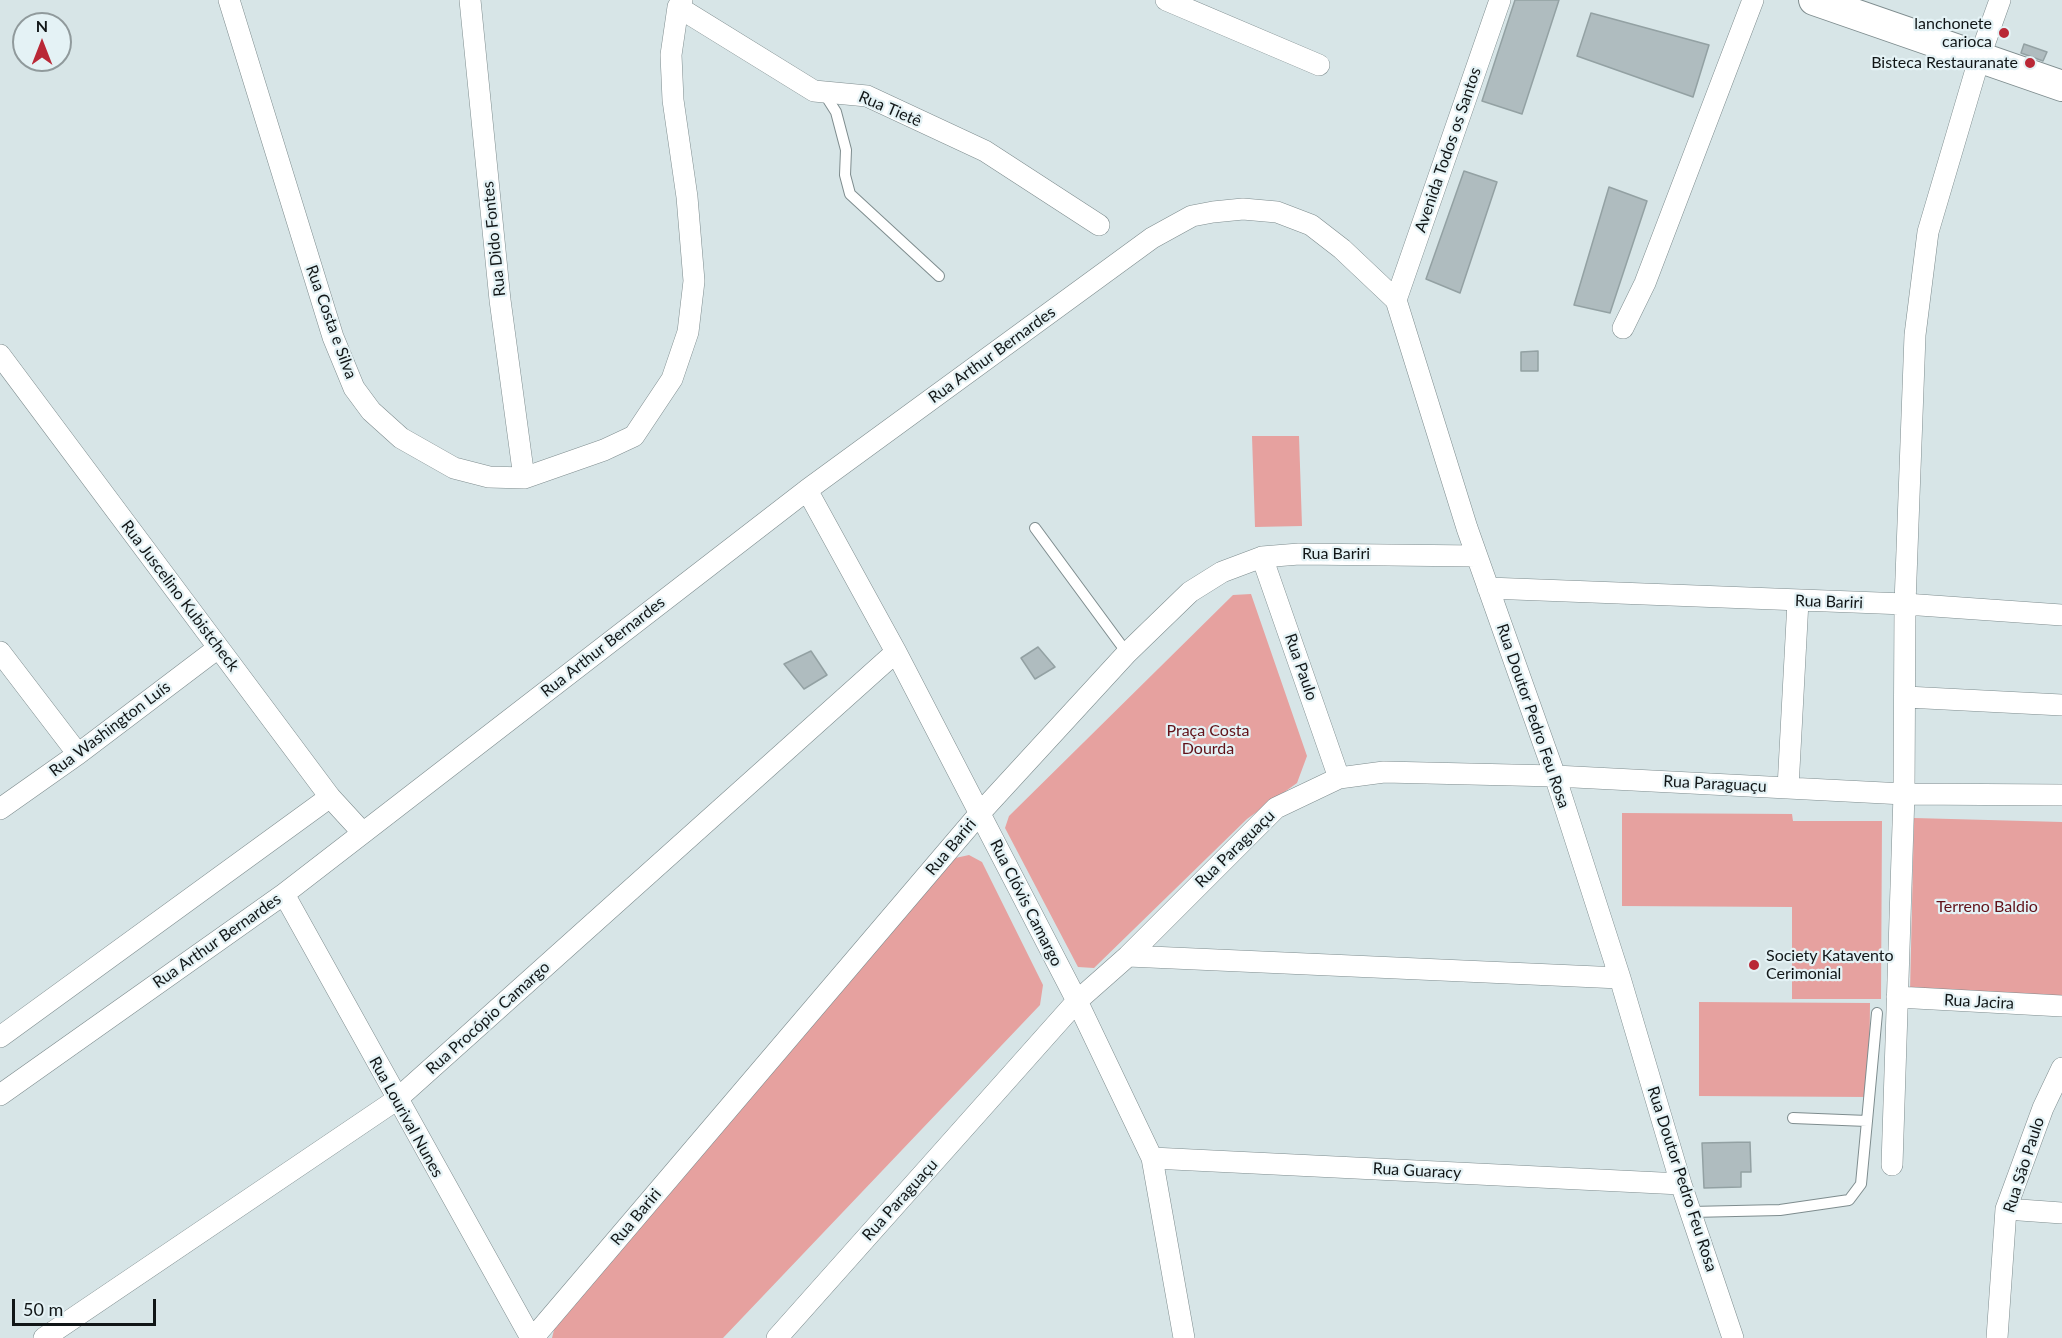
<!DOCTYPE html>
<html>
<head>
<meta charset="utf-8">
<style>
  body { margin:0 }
  #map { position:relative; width:2062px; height:1338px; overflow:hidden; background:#d7e5e7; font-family:Lato,sans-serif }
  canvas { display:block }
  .north { position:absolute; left:12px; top:12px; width:60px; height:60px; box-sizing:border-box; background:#e4f2f5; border:2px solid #909a9c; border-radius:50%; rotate:0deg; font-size:16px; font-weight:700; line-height:24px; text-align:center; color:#111617 }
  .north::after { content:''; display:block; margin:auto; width:21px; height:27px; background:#b92836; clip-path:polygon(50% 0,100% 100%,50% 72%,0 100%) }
  .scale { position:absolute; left:12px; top:1299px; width:144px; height:27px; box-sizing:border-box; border:3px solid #111617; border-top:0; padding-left:8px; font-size:18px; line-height:21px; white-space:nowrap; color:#111617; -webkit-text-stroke:4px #e4f2f5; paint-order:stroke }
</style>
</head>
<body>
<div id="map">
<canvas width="2062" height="1338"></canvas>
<div class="north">N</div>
<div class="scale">50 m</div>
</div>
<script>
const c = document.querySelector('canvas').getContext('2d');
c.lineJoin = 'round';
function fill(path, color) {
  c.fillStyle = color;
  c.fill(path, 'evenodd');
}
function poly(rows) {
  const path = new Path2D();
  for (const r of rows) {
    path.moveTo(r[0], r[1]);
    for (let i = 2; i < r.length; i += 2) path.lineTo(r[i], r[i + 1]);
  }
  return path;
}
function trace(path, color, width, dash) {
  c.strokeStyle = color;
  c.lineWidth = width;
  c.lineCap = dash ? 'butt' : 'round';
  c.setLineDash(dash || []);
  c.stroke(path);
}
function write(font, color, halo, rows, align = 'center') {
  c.font = font + ' Lato,sans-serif';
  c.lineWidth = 4.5;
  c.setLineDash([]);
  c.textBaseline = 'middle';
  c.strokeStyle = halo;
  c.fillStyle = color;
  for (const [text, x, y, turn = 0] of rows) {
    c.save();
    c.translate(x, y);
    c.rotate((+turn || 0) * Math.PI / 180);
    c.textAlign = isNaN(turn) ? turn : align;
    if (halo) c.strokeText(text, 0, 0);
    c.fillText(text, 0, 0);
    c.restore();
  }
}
fill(poly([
  [1252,436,1299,436,1302,526,1255,527],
  [1251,594,1307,756,1297,783,1247,819,1094,968,1078,967,1005,828,1009,816,1233,595],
  [1622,813,1792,814,1793,821,1882,821,1881,999,1792,999,1792,907,1622,906],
  [1914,818,2062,822,2062,999,1910,992],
  [969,855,982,862,1043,985,1040,1005,723,1338,552,1338,556,1322,951,859],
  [1699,1002,1870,1003,1869,1097,1699,1096]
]), '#e6a19f');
const building = poly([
  [1515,0,1559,0,1522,114,1482,101,1515,0],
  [1591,13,1709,45,1693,97,1577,56,1591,13],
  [2024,44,2047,52,2043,61,2021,53,2024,44],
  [1464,171,1497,182,1460,293,1426,279,1464,171],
  [1609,187,1647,201,1610,313,1574,305,1609,187],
  [1538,351,1538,371,1521,371,1521,352,1538,351],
  [1038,647,1055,667,1035,679,1021,658,1038,647],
  [811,651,827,675,804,689,784,664,811,651],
  [1750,1142,1751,1172,1741,1172,1741,1187,1704,1188,1702,1143,1750,1142]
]);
fill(building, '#afbcbf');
trace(building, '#93a1a3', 1.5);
const lane = poly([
  [824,93,836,112,846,150,845,175,850,194,939,276],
  [1035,528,1127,653],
  [1867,1121,1877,1013],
  [1691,1212,1780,1210,1849,1200,1861,1184,1867,1121,1793,1118]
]);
const street = poly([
  [229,0,333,337,354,388,371,411,401,438,454,468,489,477,524,478,604,450,634,436,672,379,688,332,694,281,687,197,673,100,671,55,678,7,682,0],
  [470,0,500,300,524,478],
  [1166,0,1319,65],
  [678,7,814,91,867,96,985,151,1099,225],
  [1396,300,1500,0],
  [1623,328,1645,283,1753,0],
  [0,355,330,797,363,833],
  [807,490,896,652,1077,1001,1152,1158,1184,1338],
  [1262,557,1339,778],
  [1488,588,1905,604,2062,615],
  [0,652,78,754],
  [1906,697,2062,705],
  [1788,788,1798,601],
  [0,809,78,754,218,648],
  [284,894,531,1338],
  [1128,956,1620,978],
  [1897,997,2062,1006],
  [0,1037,330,797],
  [0,1095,284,894,807,490,1152,238,1192,216,1213,212,1243,209,1277,212,1311,225,1342,249,1396,300,1467,528,1555,776,1620,978,1681,1184,1733,1338],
  [1152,1158,1681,1184],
  [1892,1165,1904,794,1905,604,1915,335,1928,232,1980,56,2000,0],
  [2006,1209,2062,1213],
  [44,1338,396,1100,896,652],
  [533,1338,980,813,1127,653,1190,592,1222,572,1262,557,1299,554,1476,556],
  [777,1338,1077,1001,1128,956,1276,808,1339,778,1384,772,1555,776,1904,794,2062,795],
  [1997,1338,2006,1209,2043,1108,2062,1068]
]);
const secondary = poly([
  [1814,0,2062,86]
]);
trace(lane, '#7e8c8e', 12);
trace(street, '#7e8c8e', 22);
trace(secondary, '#7e8c8e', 32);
trace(lane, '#fff', 10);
trace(street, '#fff', 21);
trace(secondary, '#fff', 30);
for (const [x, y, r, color] of [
  [2004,33,6,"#b92836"],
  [2030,63,6,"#b92836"],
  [1754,965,6,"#b92836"]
]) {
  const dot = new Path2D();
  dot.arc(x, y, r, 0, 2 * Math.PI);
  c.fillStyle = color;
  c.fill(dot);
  trace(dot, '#e4f2f5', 2);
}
write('16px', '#111617', '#e4f2f5', [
  ["lanchonete",1992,24],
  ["carioca",1992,42],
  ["Bisteca Restauranate",2018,63],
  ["Society Katavento",1766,956,"left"],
  ["Cerimonial",1766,974,"left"]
], 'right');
write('16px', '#111617', '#e4f2f5', [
  ["Rua Tietê",890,109,23],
  ["Avenida Todos os Santos",1448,150,-71],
  ["Rua Dido Fontes",494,239,-96],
  ["Rua Costa e Silva",331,322,70],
  ["Rua Arthur Bernardes",992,355,-36],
  ["Rua Bariri",1336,554],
  ["Rua Juscelino Kubistcheck",180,596,53],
  ["Rua Bariri",1829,602,2],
  ["Rua Arthur Bernardes",603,647,-38],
  ["Rua Paulo",1301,667,71],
  ["Rua Doutor Pedro Feu Rosa",1533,716,71],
  ["Rua Washington Luís",110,729,-37],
  ["Rua Paraguaçu",1715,784,3],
  ["Rua Bariri",951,847,-50],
  ["Rua Paraguaçu",1235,849,-44],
  ["Rua Clóvis Camargo",1026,903,63],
  ["Rua Arthur Bernardes",217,941,-35],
  ["Rua Jacira",1979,1002,3],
  ["Rua Procópio Camargo",488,1018,-42],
  ["Rua Lourival Nunes",406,1117,61],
  ["Rua São Paulo",2024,1165,-72],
  ["Rua Guaracy",1417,1171,3],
  ["Rua Doutor Pedro Feu Rosa",1682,1179,72],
  ["Rua Paraguaçu",900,1200,-48],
  ["Rua Bariri",636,1217,-50]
]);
write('16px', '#601118', '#e4f2f5', [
  ["Praça Costa",1208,731],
  ["Dourda",1208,749],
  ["Terreno Baldio",1987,907]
]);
</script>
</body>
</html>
